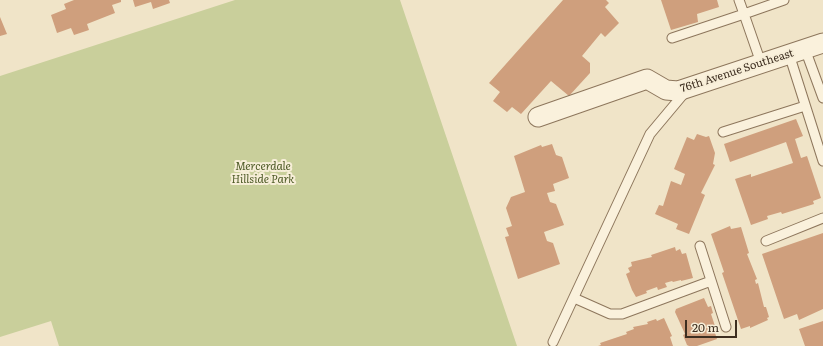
<!DOCTYPE html>
<html>
<head>
<meta charset="utf-8">
<style>
  body { margin:0 }
  #map { position:relative; width:823px; height:346px; overflow:hidden; background:#f0e4c8; font-family:Literata,serif }
  canvas { display:block }
  .scale { position:absolute; left:685px; top:320px; width:52px; height:18px; box-sizing:border-box; border:2px solid #3d2e20; border-top:0; padding-left:5px; font-size:12px; line-height:14px; white-space:nowrap; color:#3d2e20; -webkit-text-stroke:3px #f7eed8; paint-order:stroke }
</style>
</head>
<body>
<div id="map">
<canvas width="823" height="346"></canvas>
<div class="scale">20 m</div>
</div>
<script>
const c = document.querySelector('canvas').getContext('2d');
c.lineJoin = 'round';
function fill(path, color) {
  c.fillStyle = color;
  c.fill(path, 'evenodd');
}
function poly(rows) {
  const path = new Path2D();
  for (const r of rows) {
    path.moveTo(r[0], r[1]);
    for (let i = 2; i < r.length; i += 2) path.lineTo(r[i], r[i + 1]);
  }
  return path;
}
function trace(path, color, width, dash) {
  c.strokeStyle = color;
  c.lineWidth = width;
  c.lineCap = dash ? 'butt' : 'round';
  c.setLineDash(dash || []);
  c.stroke(path);
}
function write(font, color, halo, rows, align = 'center') {
  c.font = font + ' Literata,serif';
  c.lineWidth = 4;
  c.setLineDash([]);
  c.textBaseline = 'middle';
  c.strokeStyle = halo;
  c.fillStyle = color;
  for (const [text, x, y, turn = 0] of rows) {
    c.save();
    c.translate(x, y);
    c.rotate((+turn || 0) * Math.PI / 180);
    c.textAlign = isNaN(turn) ? turn : align;
    if (halo) c.strokeText(text, 0, 0);
    c.fillText(text, 0, 0);
    c.restore();
  }
}
fill(poly([
  [235,0,400,0,517,346,59,346,51,321,0,337,0,76]
]), '#c9cf9b');
fill(poly([
  [74,0,121,0,121,2,112,5,115,13,87,24,89,30,74,35,71,28,57,33,51,15,66,9,64,4],
  [133,0,169,0,170,3,153,9,151,2,135,7],
  [563,0,606,0,609,3,605,7,619,23,605,37,601,33,582,56,590,63,590,73,569,96,551,81,521,114,512,107,507,112,493,101,500,92,489,83],
  [661,0,717,0,719,7,697,14,698,22,671,30],
  [0,17,7,34,0,36],
  [796,119,803,136,795,139,801,158,807,156,821,198,813,201,814,204,782,214,781,212,767,216,768,219,751,225,735,179,751,174,751,177,793,163,786,142,730,162,724,144],
  [697,134,706,137,709,136,715,153,713,164,715,165,701,193,705,195,689,234,676,229,678,224,655,214,659,205,663,206,671,181,681,185,685,174,674,169,687,137,694,140],
  [552,144,556,155,562,157,569,178,553,184,555,191,547,193,550,202,556,204,564,225,544,232,547,241,553,243,560,264,518,279,505,237,509,236,506,228,512,226,506,208,511,197,525,192,514,156,541,145,542,147],
  [730,226,731,229,741,227,749,253,747,254,757,279,755,280,756,284,758,283,764,307,766,307,769,317,767,318,768,320,750,328,750,326,741,329,722,273,724,272,711,234],
  [823,233,823,309,799,320,797,314,784,319,762,254],
  [675,247,676,251,680,249,682,254,686,253,693,278,681,281,681,280,673,282,672,281,665,283,667,287,658,290,657,287,646,291,647,293,636,297,632,290,626,274,630,272,628,268,632,266,631,262,652,257,651,255],
  [704,298,708,307,711,306,713,313,711,314,716,329,714,330,717,339,697,346,689,346,687,345,683,335,685,334,675,312,676,309],
  [664,318,672,336,670,337,673,346,598,346,601,345,600,343,627,334,626,332,634,329,633,327,648,324,647,322,656,319,657,321],
  [823,321,823,346,805,346,799,329]
]), '#cf9f7d');
const service = poly([
  [739,0,744,14,784,0],
  [672,38,744,14,761,63],
  [805,49,823,98],
  [789,54,823,161],
  [723,132,805,106],
  [766,241,823,218],
  [700,246,726,327],
  [574,298,610,314,622,314,711,281],
  [553,342,650,134,686,91]
]);
const minor = poly([
  [538,117,647,79,666,90,678,91,823,43]
]);
trace(service, '#8d765c', 11);
trace(minor, '#8d765c', 21);
trace(service, '#faf1dc', 9);
trace(minor, '#faf1dc', 19);
write('11px', '#3d2e20', '#f7eed8', [
  ["76th Avenue Southeast",737,71,-18]
]);
write('italic 11px', '#4d5a26', '#f7eed8', [
  ["Mercerdale",263,167],
  ["Hillside Park",263,180]
]);
</script>
</body>
</html>
